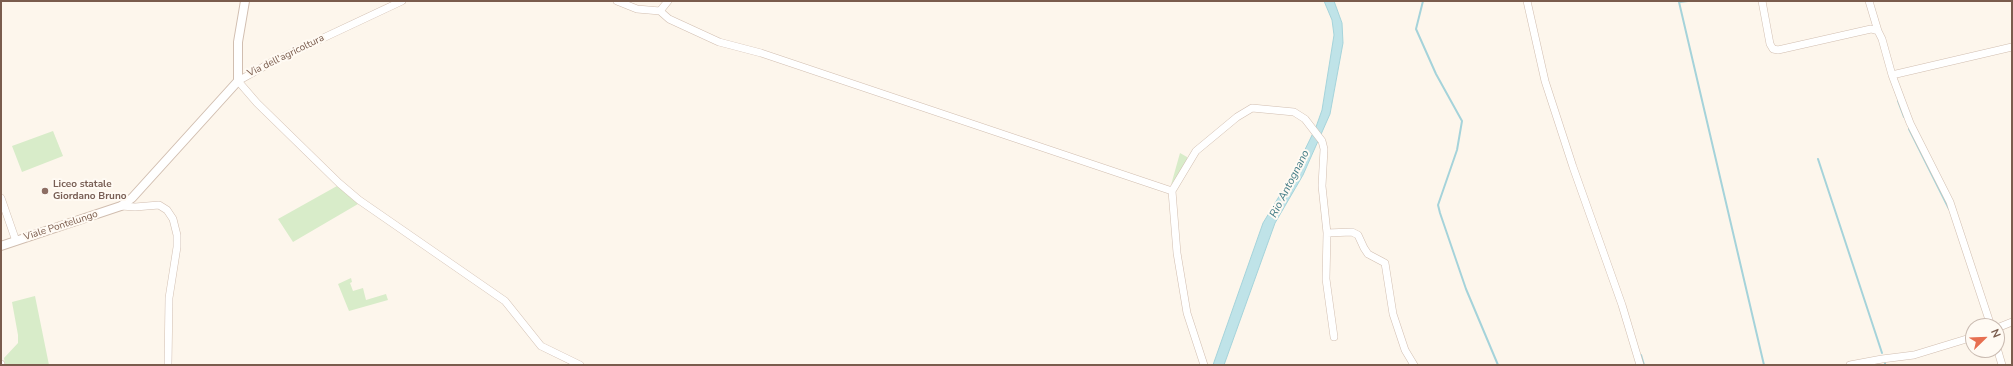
<!DOCTYPE html>
<html>
<head>
<meta charset="utf-8">
<style>
  body { margin:0 }
  #map { position:relative; width:2013px; height:366px; overflow:hidden; background:#fdf6ec; font-family:"Nunito Sans",sans-serif }
  canvas { display:block }
  .frame { position:absolute; inset:0; border:2px solid #7a5c4d; pointer-events:none }
  .north { position:absolute; left:1965px; top:318px; width:40px; height:40px; box-sizing:border-box; background:#fffaf3; border:1px solid #cabbb1; border-radius:50%; rotate:67deg; font-size:11px; font-weight:700; line-height:16px; text-align:center; color:#7a5c4d }
  .north::after { content:''; display:block; margin:auto; width:14px; height:18px; background:#e76f51; clip-path:polygon(50% 0,100% 100%,50% 72%,0 100%) }
</style>
</head>
<body>
<div id="map">
<canvas width="2013" height="366"></canvas>
<div class="frame"></div>
<div class="north">N</div>
</div>
<script>
const c = document.querySelector('canvas').getContext('2d');
c.lineJoin = 'round';
function fill(path, color) {
  c.fillStyle = color;
  c.fill(path, 'evenodd');
}
function poly(rows) {
  const path = new Path2D();
  for (const r of rows) {
    path.moveTo(r[0], r[1]);
    for (let i = 2; i < r.length; i += 2) path.lineTo(r[i], r[i + 1]);
  }
  return path;
}
function trace(path, color, width, dash) {
  c.strokeStyle = color;
  c.lineWidth = width;
  c.lineCap = dash ? 'butt' : 'round';
  c.setLineDash(dash || []);
  c.stroke(path);
}
function write(font, color, halo, rows, align = 'center') {
  c.font = font + ' "Nunito Sans",sans-serif';
  c.lineWidth = 4;
  c.setLineDash([]);
  c.textBaseline = 'middle';
  c.strokeStyle = halo;
  c.fillStyle = color;
  for (const [text, x, y, turn = 0] of rows) {
    c.save();
    c.translate(x, y);
    c.rotate((+turn || 0) * Math.PI / 180);
    c.textAlign = isNaN(turn) ? turn : align;
    if (halo) c.strokeText(text, 0, 0);
    c.fillText(text, 0, 0);
    c.restore();
  }
}
fill(poly([
  [53,131,63,156,22,172,12,146],
  [1180,153,1187,157,1187,160,1171,185],
  [337,186,358,204,293,242,278,219],
  [351,278,352,282,350,283,353,291,363,288,366,300,386,294,388,300,349,311,338,284],
  [35,296,49,365,5,365,4,358,18,343,18,335,12,302]
]), '#d8ecc9');
const water = poly([
  [1324,1,1334,1,1342,23,1343,43,1330,114,1303,175,1275,223,1224,365,1213,365,1263,223,1295,170,1316,127,1322,110,1334,35,1332,20,1324,1]
]);
fill(water, '#bfe3e8');
trace(water, '#a5d3da', 1);
trace(poly([
  [1423,1,1416,29,1436,74,1462,121,1457,150,1438,205,1440,213,1466,289,1498,365],
  [1688,1,1679,2,1764,365],
  [1898,101,1904,117],
  [1909,129,1949,209],
  [1818,159,1882,353],
  [1641,355,1644,365],
  [1885,363,1885,365]
]), '#a5d3da', 2);
const minor = poly([
  [402,1,272,62,238,81,257,103,339,183,359,200,505,301,541,346,580,365],
  [617,1,637,9,660,11,669,19,719,42,761,53,1172,191],
  [1527,1,1545,81,1573,167,1622,305,1640,365],
  [1762,1,1770,44,1773,49,1778,50,1871,29,1878,31,1869,1],
  [660,11,668,1],
  [1878,31,1882,39,1892,75,1910,123,1950,202,1991,326],
  [1892,75,2012,47],
  [1,198,16,241],
  [121,206,135,207,159,205,167,210,173,219,177,235,177,247,169,298,168,365],
  [1327,233,1352,232,1358,235,1364,248,1368,254,1385,263,1393,314,1405,350,1414,365],
  [1997,328,2012,322],
  [1997,348,2002,365],
  [1,364,1,365],
  [1204,365,1187,313,1177,253,1172,191,1196,151,1237,117,1252,108,1294,112,1305,119,1322,141,1324,149,1322,186,1327,233,1326,279,1334,337],
  [1850,365,1882,359,1914,355,1973,337]
]);
const tertiary = poly([
  [1,246,121,206,132,198,238,81,238,42,245,1]
]);
trace(minor, '#d1beb0', 8);
trace(tertiary, '#d1beb0', 10);
trace(minor, '#fff', 7);
trace(tertiary, '#fff', 8);
for (const [x, y, r, color] of [
  [45,191,4,"#8d6e63"]
]) {
  const dot = new Path2D();
  dot.arc(x, y, r, 0, 2 * Math.PI);
  c.fillStyle = color;
  c.fill(dot);
  trace(dot, '#fffaf3', 1.5);
}
write('10px', '#7a5c4d', '#fffaf3', [
  ["Via dell'agricoltura",286,56,-26],
  ["Viale Pontelungo",61,226,-18]
]);
write('bold 10px', '#785e54', '#fffaf3', [
  ["Liceo statale",53,185],
  ["Giordano Bruno",53,197]
], 'left');
write('italic 11px', '#437c86', '#fffaf3', [
  ["Rio Antognano",1290,184,-63]
]);
</script>
</body>
</html>
